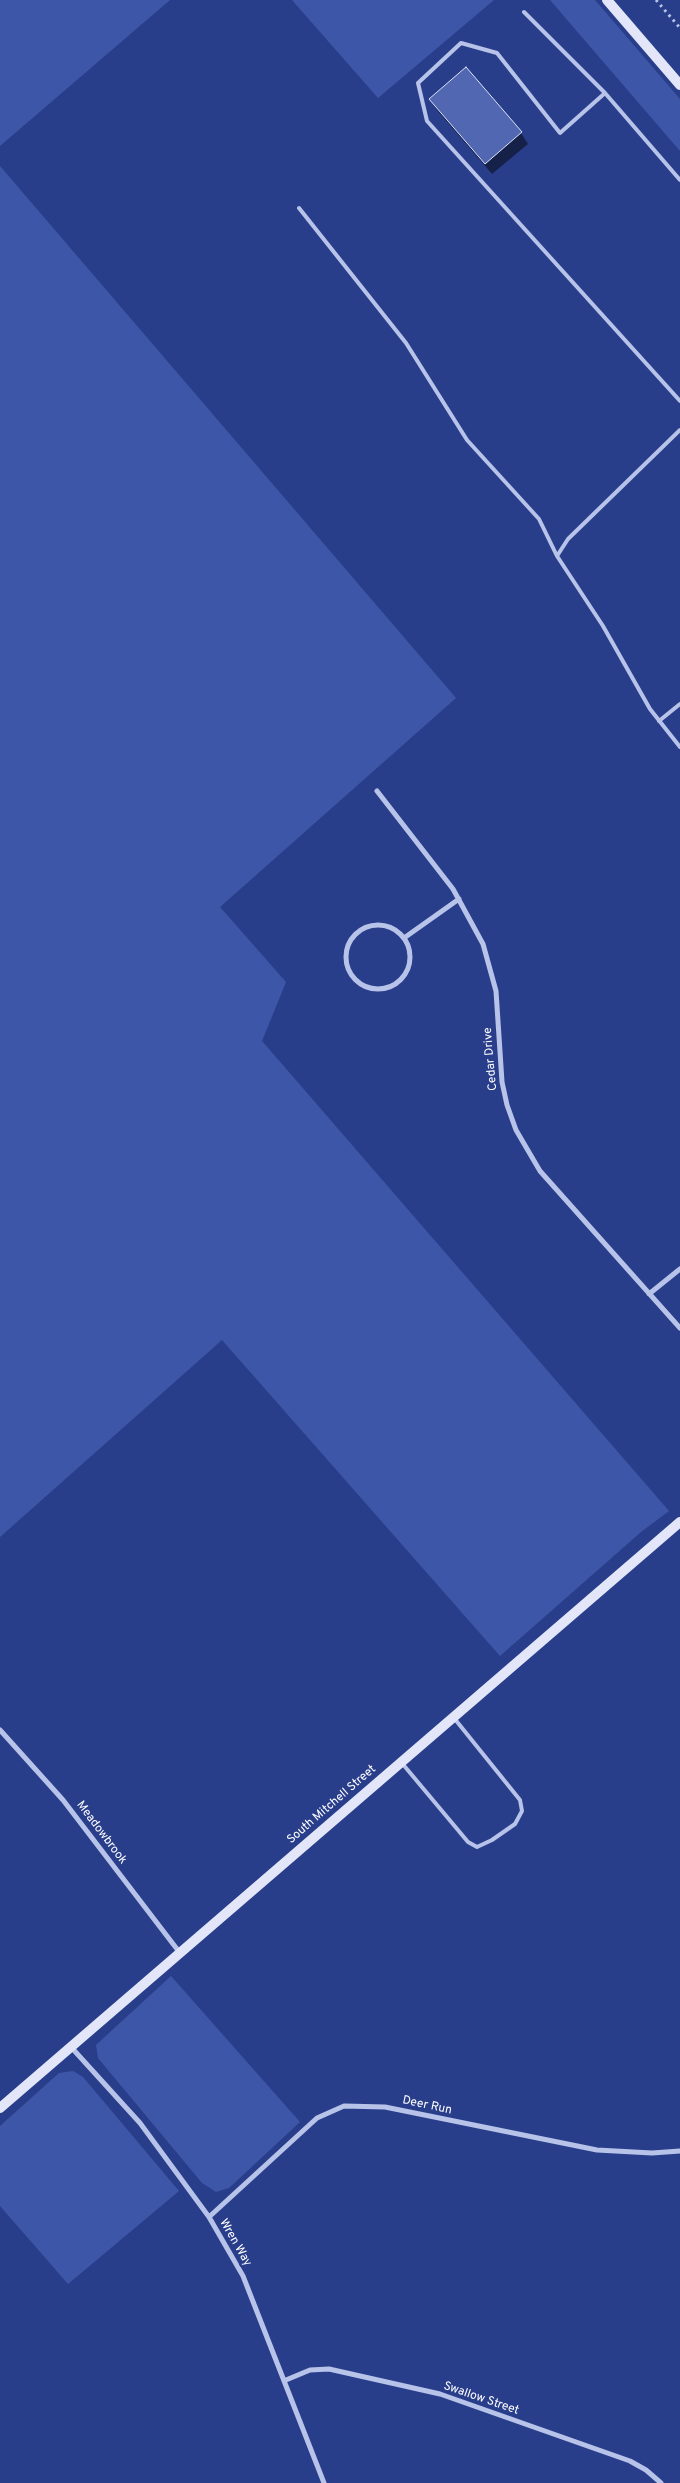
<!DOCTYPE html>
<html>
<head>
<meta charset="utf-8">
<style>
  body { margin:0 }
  canvas { display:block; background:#293e8b }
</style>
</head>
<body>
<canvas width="680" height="2483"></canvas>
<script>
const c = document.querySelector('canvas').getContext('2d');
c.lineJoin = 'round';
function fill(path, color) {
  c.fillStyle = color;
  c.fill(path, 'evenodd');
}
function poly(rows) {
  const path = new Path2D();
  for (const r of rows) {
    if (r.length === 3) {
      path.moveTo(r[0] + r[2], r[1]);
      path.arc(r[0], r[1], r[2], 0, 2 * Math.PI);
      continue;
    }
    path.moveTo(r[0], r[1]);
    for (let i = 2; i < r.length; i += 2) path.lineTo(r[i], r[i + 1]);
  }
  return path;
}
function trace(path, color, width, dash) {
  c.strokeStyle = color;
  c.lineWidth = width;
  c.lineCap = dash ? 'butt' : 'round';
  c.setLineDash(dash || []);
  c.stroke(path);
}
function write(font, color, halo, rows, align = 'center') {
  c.font = font + ' Overpass,sans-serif';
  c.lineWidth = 5;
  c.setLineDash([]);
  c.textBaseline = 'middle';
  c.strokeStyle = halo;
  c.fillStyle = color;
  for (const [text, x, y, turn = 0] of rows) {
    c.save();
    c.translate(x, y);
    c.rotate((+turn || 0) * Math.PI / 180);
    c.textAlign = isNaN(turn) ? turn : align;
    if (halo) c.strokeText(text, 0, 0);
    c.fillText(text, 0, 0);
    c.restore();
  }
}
fill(poly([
  [0,0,170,0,0,146],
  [292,0,494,0,378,98],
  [550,0,595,0,680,99,680,151],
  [0,166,456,698,220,907,286,982,262,1041,669,1511,641,1532,500,1656,222,1340,0,1537],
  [171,1976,300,2122,229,2188,216,2192,202,2183,98,2058,96,2045],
  [73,2071,83,2077,179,2191,68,2284,0,2206,0,2126,59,2073]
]), '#3e56a7');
fill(poly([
  [466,68,521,133,528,144,492,174,437,110,430,99]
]), '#0007');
const building = poly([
  [466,67,522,132,485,164,429,99,466,67]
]);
fill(building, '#5267b2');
trace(building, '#dce2f7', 1);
trace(poly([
  [656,0,680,28]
]), '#b8c3e9', 3, [2.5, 4]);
trace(poly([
  [524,12,605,93,560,133,497,53,461,43,418,83,427,121,680,401],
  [605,93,680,180],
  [299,208,406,343,467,440,539,519,557,556],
  [680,430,568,539,557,556,603,626,650,709,680,747],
  [659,721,680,704],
  [401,1762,468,1842,477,1847,492,1840,515,1824,522,1811,520,1800,454,1718]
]), '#b8c3e9', 4);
trace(poly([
  [377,791,453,889,483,944,496,991,502,1082,507,1105,516,1130,540,1171,680,1328],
  [378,957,32],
  [404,938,459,899],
  [649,1294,680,1269],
  [0,1730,63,1800,180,1953],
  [71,2047,140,2123,209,2217,243,2276,324,2483],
  [209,2217,317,2118,344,2106,385,2107,597,2150,652,2153,680,2151],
  [286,2380,310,2370,329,2369,440,2394,630,2461,646,2470,661,2483]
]), '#b8c3e9', 5);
trace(poly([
  [607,0,680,85],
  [0,2108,680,1522]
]), '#e2e6f8', 10);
write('12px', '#fff', '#293e8b', [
  ["Cedar Drive",491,1059,-95],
  ["South Mitchell Street",332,1805,-41],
  ["Meadowbrook",101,1833,53],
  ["Deer Run",427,2106,12],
  ["Wren Way",235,2243,60],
  ["Swallow Street",481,2399,19]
]);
</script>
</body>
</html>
